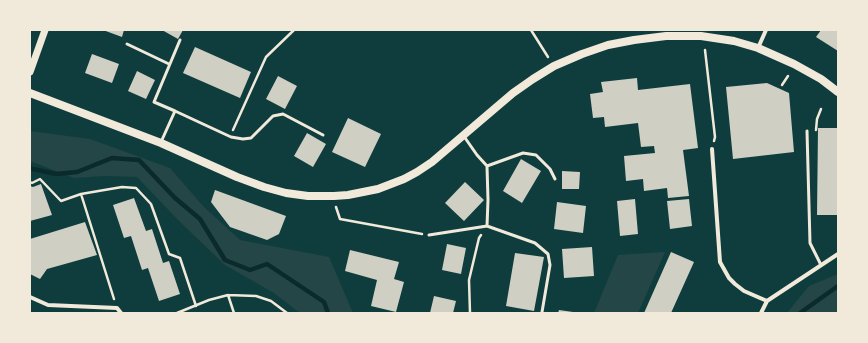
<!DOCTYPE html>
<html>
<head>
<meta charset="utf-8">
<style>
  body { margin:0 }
  #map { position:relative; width:868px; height:343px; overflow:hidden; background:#0f3d3e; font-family:"Times New Roman",serif }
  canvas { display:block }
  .frame { position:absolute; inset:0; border:31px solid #f1e9da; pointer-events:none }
</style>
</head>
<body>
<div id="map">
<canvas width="868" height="343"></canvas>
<div class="frame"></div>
</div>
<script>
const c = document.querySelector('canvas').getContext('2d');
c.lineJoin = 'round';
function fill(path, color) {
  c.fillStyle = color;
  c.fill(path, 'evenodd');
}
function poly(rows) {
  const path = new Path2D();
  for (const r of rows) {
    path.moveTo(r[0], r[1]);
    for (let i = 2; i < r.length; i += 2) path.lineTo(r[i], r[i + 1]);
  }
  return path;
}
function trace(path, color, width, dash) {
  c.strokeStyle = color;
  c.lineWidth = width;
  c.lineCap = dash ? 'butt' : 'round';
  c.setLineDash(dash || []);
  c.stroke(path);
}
fill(poly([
  [30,131,90,139,170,168,203,206,240,240,329,257,353,313,300,313,274,293,225,265,179,221,137,177,105,176,74,178,30,161],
  [665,252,638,313,594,313,618,255],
  [838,274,838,313,787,313,809,286]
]), '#244646');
trace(poly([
  [30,167,33,169,56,174,77,172,112,158,139,160,175,198,200,219,225,260,250,270,267,264,324,302,328,313],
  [800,313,838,286]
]), '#0a2a2b', 4.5);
fill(poly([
  [103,30,124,30,122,37],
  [162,30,183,30,178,39],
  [821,30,838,30,838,51,816,37],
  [195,47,251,72,240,98,183,73],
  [92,54,119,64,112,83,85,73],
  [137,71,155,80,146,99,128,91],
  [278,76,297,86,285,109,266,99],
  [637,78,638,90,690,84,698,148,683,150,689,196,668,198,667,188,644,191,643,179,626,181,624,156,655,153,654,146,641,147,638,123,605,127,604,117,593,118,590,94,603,92,601,82],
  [767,83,789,93,794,152,733,159,726,87],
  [348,118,381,134,365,167,332,152],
  [818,128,838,128,838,215,817,215],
  [307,133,326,144,313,167,294,156],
  [521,159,541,171,522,203,503,191],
  [562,171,580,172,579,189,562,189],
  [465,182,484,200,464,221,445,203],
  [41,184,52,215,30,221,30,186,33,187],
  [215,190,286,216,279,234,267,240,230,227,211,202],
  [134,198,146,231,152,229,163,263,169,261,180,294,159,301,148,268,142,270,131,236,124,238,113,205],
  [635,199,638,234,620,236,617,201],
  [689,199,692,226,670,229,667,201],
  [557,202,586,206,583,233,554,229],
  [85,222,97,255,47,269,40,279,30,274,30,239],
  [447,244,466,248,461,274,442,270],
  [592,247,594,276,564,278,562,249],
  [350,250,399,262,394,279,404,282,396,312,371,306,377,280,345,271],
  [671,252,694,262,671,313,644,313],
  [515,253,544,257,534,311,506,306],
  [434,296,456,301,453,313,430,313],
  [559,310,573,312,573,313,558,313]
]), '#cfcfc3');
trace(poly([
  [531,30,548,57],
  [705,50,715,137,714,141],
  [782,85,788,76],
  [233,130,266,57,294,30],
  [816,130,817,119,821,109],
  [30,182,32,183,40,179,61,201,81,194,114,299],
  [81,194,122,187,136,188,151,204,169,254,180,258,196,306],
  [336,207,340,219,422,234],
  [228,295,234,313],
  [177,313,209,300,228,295,256,296,271,301,287,313],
  [470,313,469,280,479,238,481,235]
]), '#f1e9da', 2.5);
trace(poly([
  [127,44,169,64],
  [175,111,231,137,243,139,251,138,273,116,283,114,323,135],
  [807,131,810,243,821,265],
  [463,135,477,155,487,166,488,200,487,226,535,243,548,254,550,265,542,312],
  [161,142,175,111,154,102,180,40],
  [487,166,523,153,536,155,550,169,555,179],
  [429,235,487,226]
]), '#f1e9da', 3);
trace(poly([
  [758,48,766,30],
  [712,149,720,262,729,278,735,284,744,291,767,301,838,254],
  [30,297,48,305,117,308,121,313],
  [761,313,767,301]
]), '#f1e9da', 4);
trace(poly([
  [30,72,45,30]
]), '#f1e9da', 7);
trace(poly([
  [30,93,161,143,237,177,264,187,286,193,308,196,334,196,348,195,378,189,404,179,417,172,432,162,513,93,533,79,554,66,582,54,608,45,634,40,666,36,701,36,734,41,758,48,794,64,821,79,838,92]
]), '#f1e9da', 8);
</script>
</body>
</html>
